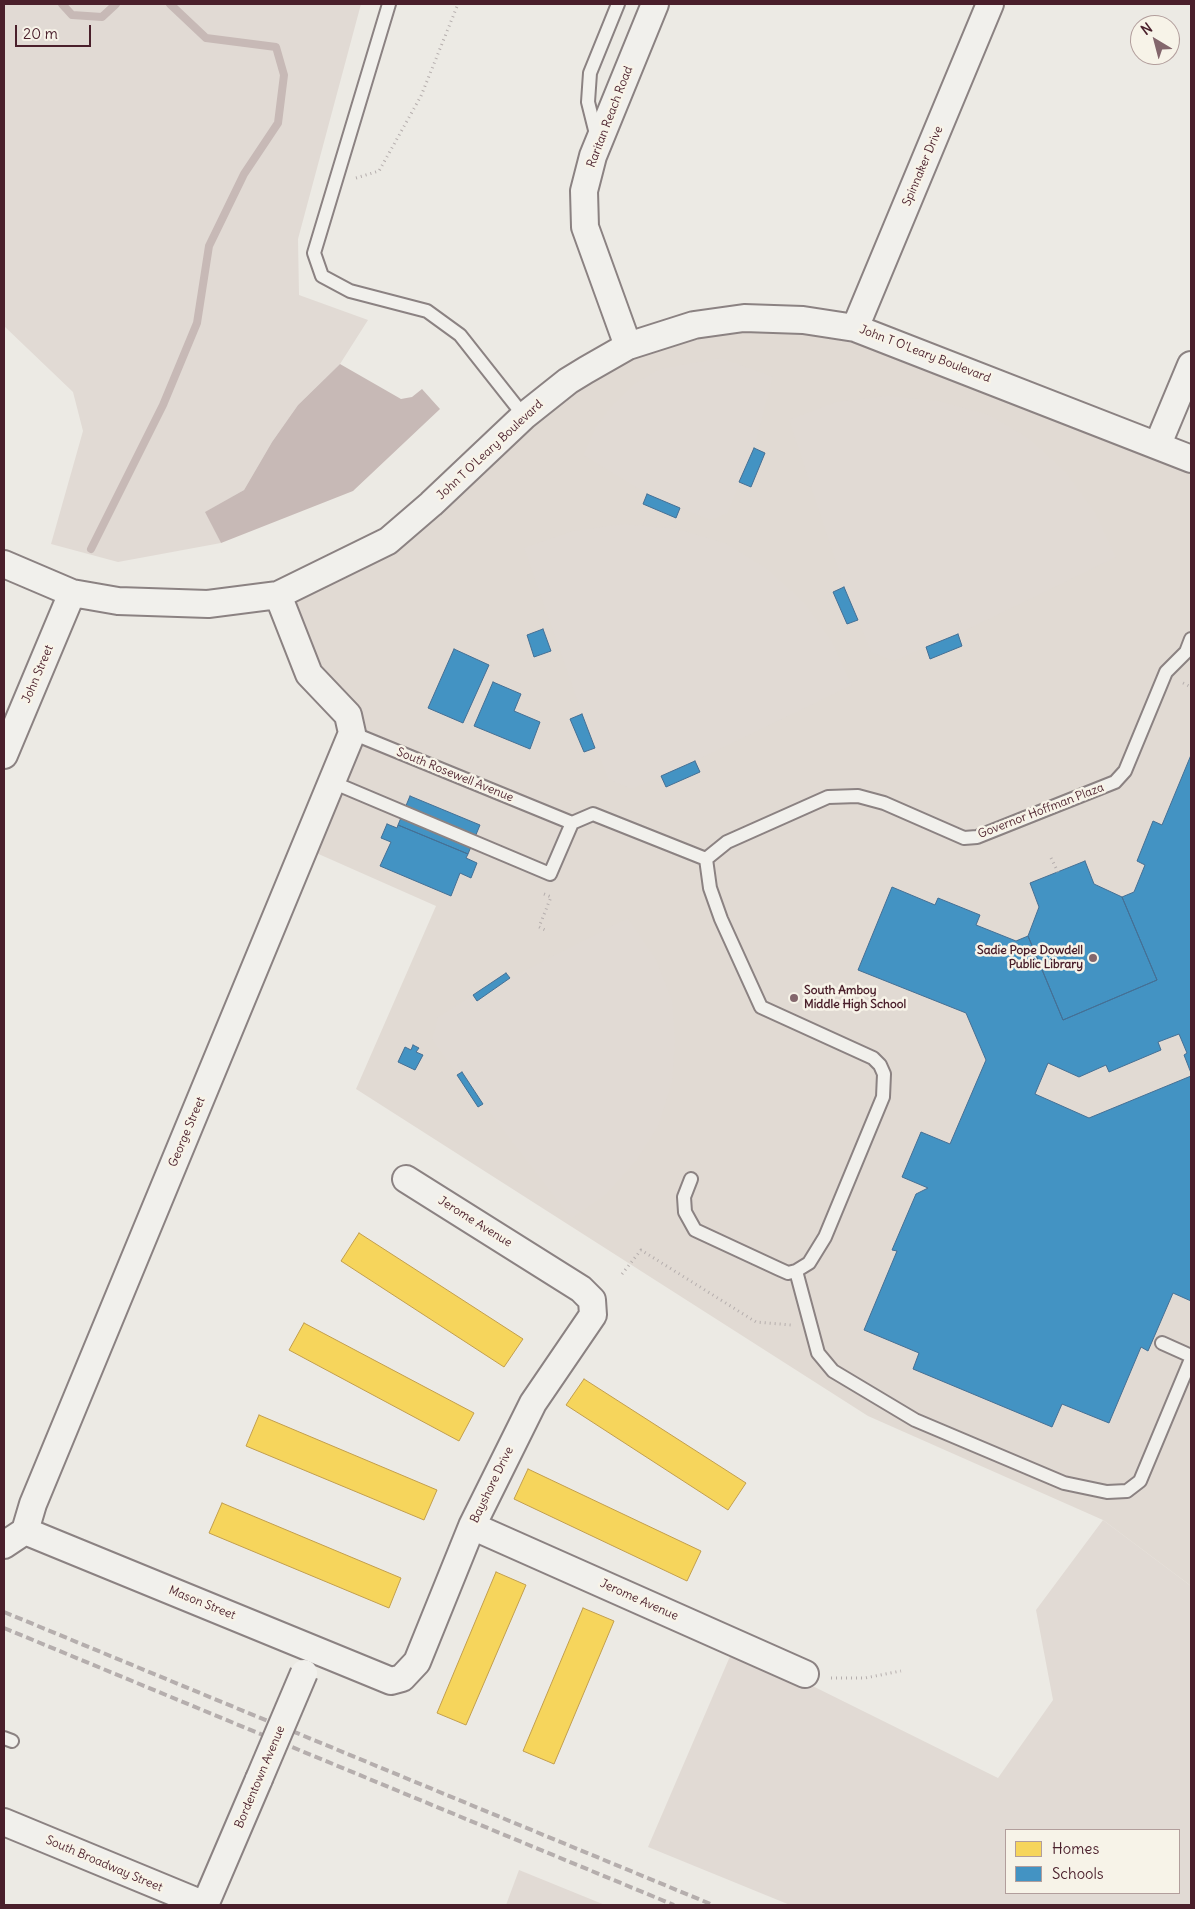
<!DOCTYPE html>
<html>
<head>
<meta charset="utf-8">
<style>
  body { margin:0 }
  #map { position:relative; width:1195px; height:1909px; overflow:hidden; background:#eceae4; font-family:Delius,sans-serif }
  canvas { display:block }
  .frame { position:absolute; inset:0; border:5px solid #4a1f2b; pointer-events:none }
  .legend { position:absolute; left:1005px; top:1829px; width:175px; height:65px; box-sizing:border-box; background:#f7f3e8; border:1px solid #b29e9c; margin:0; padding:6px 9px; list-style:none; font-size:15px; color:#4a1f2b }
  .legend li { display:flex; align-items:center; gap:10px; height:25px }
  .legend b { width:25px; border:1px solid #b29e9c }
  .north { position:absolute; left:1130px; top:15px; width:50px; height:50px; box-sizing:border-box; background:#f7f3e8; border:1px solid #b29e9c; border-radius:50%; rotate:323deg; font-size:14px; font-weight:700; line-height:20px; text-align:center; color:#4a1f2b }
  .north::after { content:''; display:block; margin:auto; width:18px; height:22px; background:#83666c; clip-path:polygon(50% 0,100% 100%,50% 72%,0 100%) }
  .scale { position:absolute; left:15px; top:25px; width:76px; height:22px; box-sizing:border-box; border:2px solid #4a1f2b; border-top:0; padding-left:6px; font-size:15px; line-height:18px; white-space:nowrap; color:#4a1f2b; -webkit-text-stroke:4px #f7f3e8; paint-order:stroke }
</style>
</head>
<body>
<div id="map">
<canvas width="1195" height="1909"></canvas>
<div class="frame"></div>
<ul class="legend">
<li><b style="height:14px;background:#f6d55c"></b>Homes</li>
<li><b style="height:14px;background:#4393c3"></b>Schools</li>
</ul>
<div class="north">N</div>
<div class="scale">20 m</div>
</div>
<script>
const c = document.querySelector('canvas').getContext('2d');
c.lineJoin = 'round';
function fill(path, color) {
  c.fillStyle = color;
  c.fill(path, 'evenodd');
}
function poly(rows) {
  const path = new Path2D();
  for (const r of rows) {
    path.moveTo(r[0], r[1]);
    for (let i = 2; i < r.length; i += 2) path.lineTo(r[i], r[i + 1]);
  }
  return path;
}
function trace(path, color, width, dash) {
  c.strokeStyle = color;
  c.lineWidth = width;
  c.lineCap = dash ? 'butt' : 'round';
  c.setLineDash(dash || []);
  c.stroke(path);
}
function write(font, color, halo, rows, align = 'center') {
  c.font = font + ' Delius,sans-serif';
  c.lineWidth = 5;
  c.setLineDash([]);
  c.textBaseline = 'middle';
  c.strokeStyle = halo;
  c.fillStyle = color;
  for (const [text, x, y, turn = 0] of rows) {
    c.save();
    c.translate(x, y);
    c.rotate((+turn || 0) * Math.PI / 180);
    c.textAlign = isNaN(turn) ? turn : align;
    if (halo) c.strokeText(text, 0, 0);
    c.fillText(text, 0, 0);
    c.restore();
  }
}
fill(poly([
  [803,320,1191,459,1191,1586,1103,1520,868,1416,356,1089,436,906,305,848,352,733,278,595,388,541,628,346]
]), '#e1dad3');
fill(poly([
  [4,4,361,4,298,239,299,295,368,320,340,364,298,405,272,442,244,490,206,512,221,543,118,562,51,544,83,431,73,392,4,326],
  [721,358,773,377,754,448,728,513,710,520,647,494,583,455,595,428,613,404,634,384,660,369],
  [887,396,939,401,989,415,1030,439,1066,472,1095,512,1116,557,958,634,893,661,871,652,844,587,789,420,836,402],
  [623,524,677,529,727,544,769,570,804,602,832,641,852,685,695,761,632,789,608,779,582,714,524,548,573,531],
  [628,918,656,959,672,1000,675,1042,672,1082,659,1125,637,1160,607,1194,571,1219,483,1104,462,1072,457,1075,432,1040,438,1017,473,995,477,1000,510,978],
  [1103,1520,1191,1586,1191,1905,790,1905,648,1847,734,1647,998,1778,1053,1700,1036,1610],
  [1006,1830,1179,1830,1179,1893,1006,1893],
  [519,1870,605,1905,506,1905]
]), '#e1dad4');
fill(poly([
  [340,364,401,399,412,397,422,389,440,409,353,491,221,543,205,512,244,490,272,442,298,405]
]), '#c7b9b6');
const homes = poly([
  [359,1233,523,1339,504,1367,341,1261,359,1233],
  [304,1323,474,1413,459,1441,289,1350,304,1323],
  [584,1379,746,1483,728,1510,566,1405,584,1379],
  [259,1415,437,1490,424,1520,246,1446,259,1415],
  [528,1469,701,1551,687,1581,514,1499,528,1469],
  [222,1503,401,1578,389,1608,209,1533,222,1503],
  [496,1572,526,1585,466,1725,437,1713,496,1572],
  [583,1608,614,1621,554,1764,523,1751,583,1608]
]);
fill(homes, '#f6d55c');
trace(homes, '#c29e4d', 1);
const schools = poly([
  [754,448,765,453,751,487,739,482,754,448],
  [647,494,680,508,676,518,643,504,647,494],
  [844,587,858,620,847,624,833,592,844,587],
  [543,629,551,651,534,657,527,635,543,629],
  [958,634,962,646,930,659,926,647,958,634],
  [454,649,489,665,463,723,428,708,454,649],
  [493,682,521,694,514,711,540,722,530,749,474,726,493,682],
  [582,714,595,748,584,752,570,719,582,714],
  [1191,755,1191,1073,1184,1055,1187,1053,1179,1034,1158,1042,1161,1050,1109,1072,1106,1065,1079,1077,1048,1063,1035,1094,1089,1118,1191,1076,1191,1301,1173,1293,1148,1351,1141,1347,1109,1423,1062,1404,1052,1427,913,1369,919,1353,864,1330,897,1251,892,1250,916,1194,928,1188,902,1177,921,1132,950,1144,986,1060,966,1013,858,970,892,887,935,905,938,898,980,915,976,925,1016,941,1028,936,1063,1020,1157,980,1122,897,1134,892,1145,865,1137,861,1153,821,1162,825,1191,755],
  [695,761,700,772,666,787,661,776,695,761],
  [410,796,480,825,468,854,398,825,410,796],
  [387,824,397,828,398,825,468,854,466,858,477,863,471,878,460,873,451,896,380,866,391,842,381,838,387,824],
  [1085,861,1094,884,1122,897,1157,980,1063,1020,1028,936,1039,907,1030,883,1085,861],
  [506,973,510,978,477,1001,473,995,506,973],
  [413,1045,419,1048,416,1052,423,1055,415,1070,398,1062,405,1047,411,1050,413,1045],
  [462,1072,483,1104,478,1107,457,1075,462,1072]
]);
fill(schools, '#4393c3');
trace(schools, '#457095', 1);
trace(poly([
  [62,4,72,15,102,17,116,4],
  [91,549,163,405,197,323,209,246,244,174,278,123,284,75,276,47,206,38,170,4]
]), '#c7b9b6', 8);
const service = poly([
  [389,4,314,253,322,276,350,291,427,311,460,335,524,416],
  [597,138,588,102,590,73,618,4],
  [352,733,572,823,593,814,706,859],
  [332,782,550,874,572,823],
  [706,859,727,842,828,797,858,796,884,803,964,838,977,837,1115,782,1125,771,1166,672,1186,652,1191,639],
  [691,1179,684,1197,685,1212,695,1230,779,1269,788,1273,796,1271,809,1263,825,1237,883,1097,884,1074,880,1065,873,1058,761,1007,721,919,710,888,706,859],
  [796,1271,818,1353,833,1371,915,1420,1064,1483,1107,1492,1127,1491,1140,1481,1191,1359],
  [1162,1343,1191,1356],
  [4,1738,12,1741]
]);
const minor = poly([
  [855,328,990,4],
  [628,346,585,227,584,191,593,156,655,4],
  [1158,444,1191,365],
  [4,564,72,593,118,601,208,604,278,595,388,541,431,504,524,416,568,381,586,370,628,346,694,325,744,318,803,320,855,328,1191,459],
  [4,755,72,593],
  [472,1526,805,1674],
  [25,1531,33,1504,352,733,348,715,309,674,278,595],
  [4,1545,25,1531,391,1681,402,1678,417,1662,472,1526,533,1403,593,1315,592,1300,581,1289,406,1179],
  [4,1822,205,1905],
  [205,1905,259,1779]
]);
trace(service, '#8b8282', 16);
trace(minor, '#8b8282', 30);
trace(poly([
  [356,178,379,171,421,96,458,4],
  [1183,683,1191,687],
  [1051,858,1058,872],
  [544,894,551,897,539,927,545,930],
  [622,1274,641,1250,756,1322,791,1325],
  [831,1678,865,1678,901,1671]
]), '#b5aead', 3, [1, 4]);
trace(service, '#f1f0ec', 12);
trace(minor, '#f1f0ec', 26);
trace(poly([
  [4,1612,713,1905],
  [4,1628,674,1905]
]), '#b5aead', 4, [8, 4]);
const minorBridge = poly([
  [259,1779,304,1673]
]);
trace(minorBridge, '#8b8282', 30, []);
trace(minorBridge, '#f1f0ec', 26);
for (const [x, y, r, color] of [
  [1093,958,5,"#83666c"],
  [794,998,5,"#83666c"]
]) {
  const dot = new Path2D();
  dot.arc(x, y, r, 0, 2 * Math.PI);
  c.fillStyle = color;
  c.fill(dot);
  trace(dot, '#f7f3e8', 2);
}
write('12px', '#4a1f2b', '#f7f3e8', [
  ["Raritan Reach Road",610,117,-69],
  ["Spinnaker Drive",923,166,-67],
  ["John T O'Leary Boulevard",925,354,21],
  ["John T O'Leary Boulevard",490,450,-43],
  ["John Street",38,674,-67],
  ["South Rosewell Avenue",455,775,22],
  ["Governor Hoffman Plaza",1041,811,-21],
  ["George Street",187,1132,-67],
  ["Jerome Avenue",475,1222,32],
  ["Bayshore Drive",492,1485,-64],
  ["Jerome Avenue",639,1600,24],
  ["Mason Street",202,1603,22],
  ["Bordentown Avenue",260,1777,-67],
  ["South Broadway Street",104,1864,23]
]);
write('bold 12px', '#4a1f2b', '#f7f3e8', [
  ["Sadie Pope Dowdell",1083,951],
  ["Public Library",1083,965],
  ["South Amboy",804,991,"left"],
  ["Middle High School",804,1005,"left"]
], 'right');
</script>
</body>
</html>
